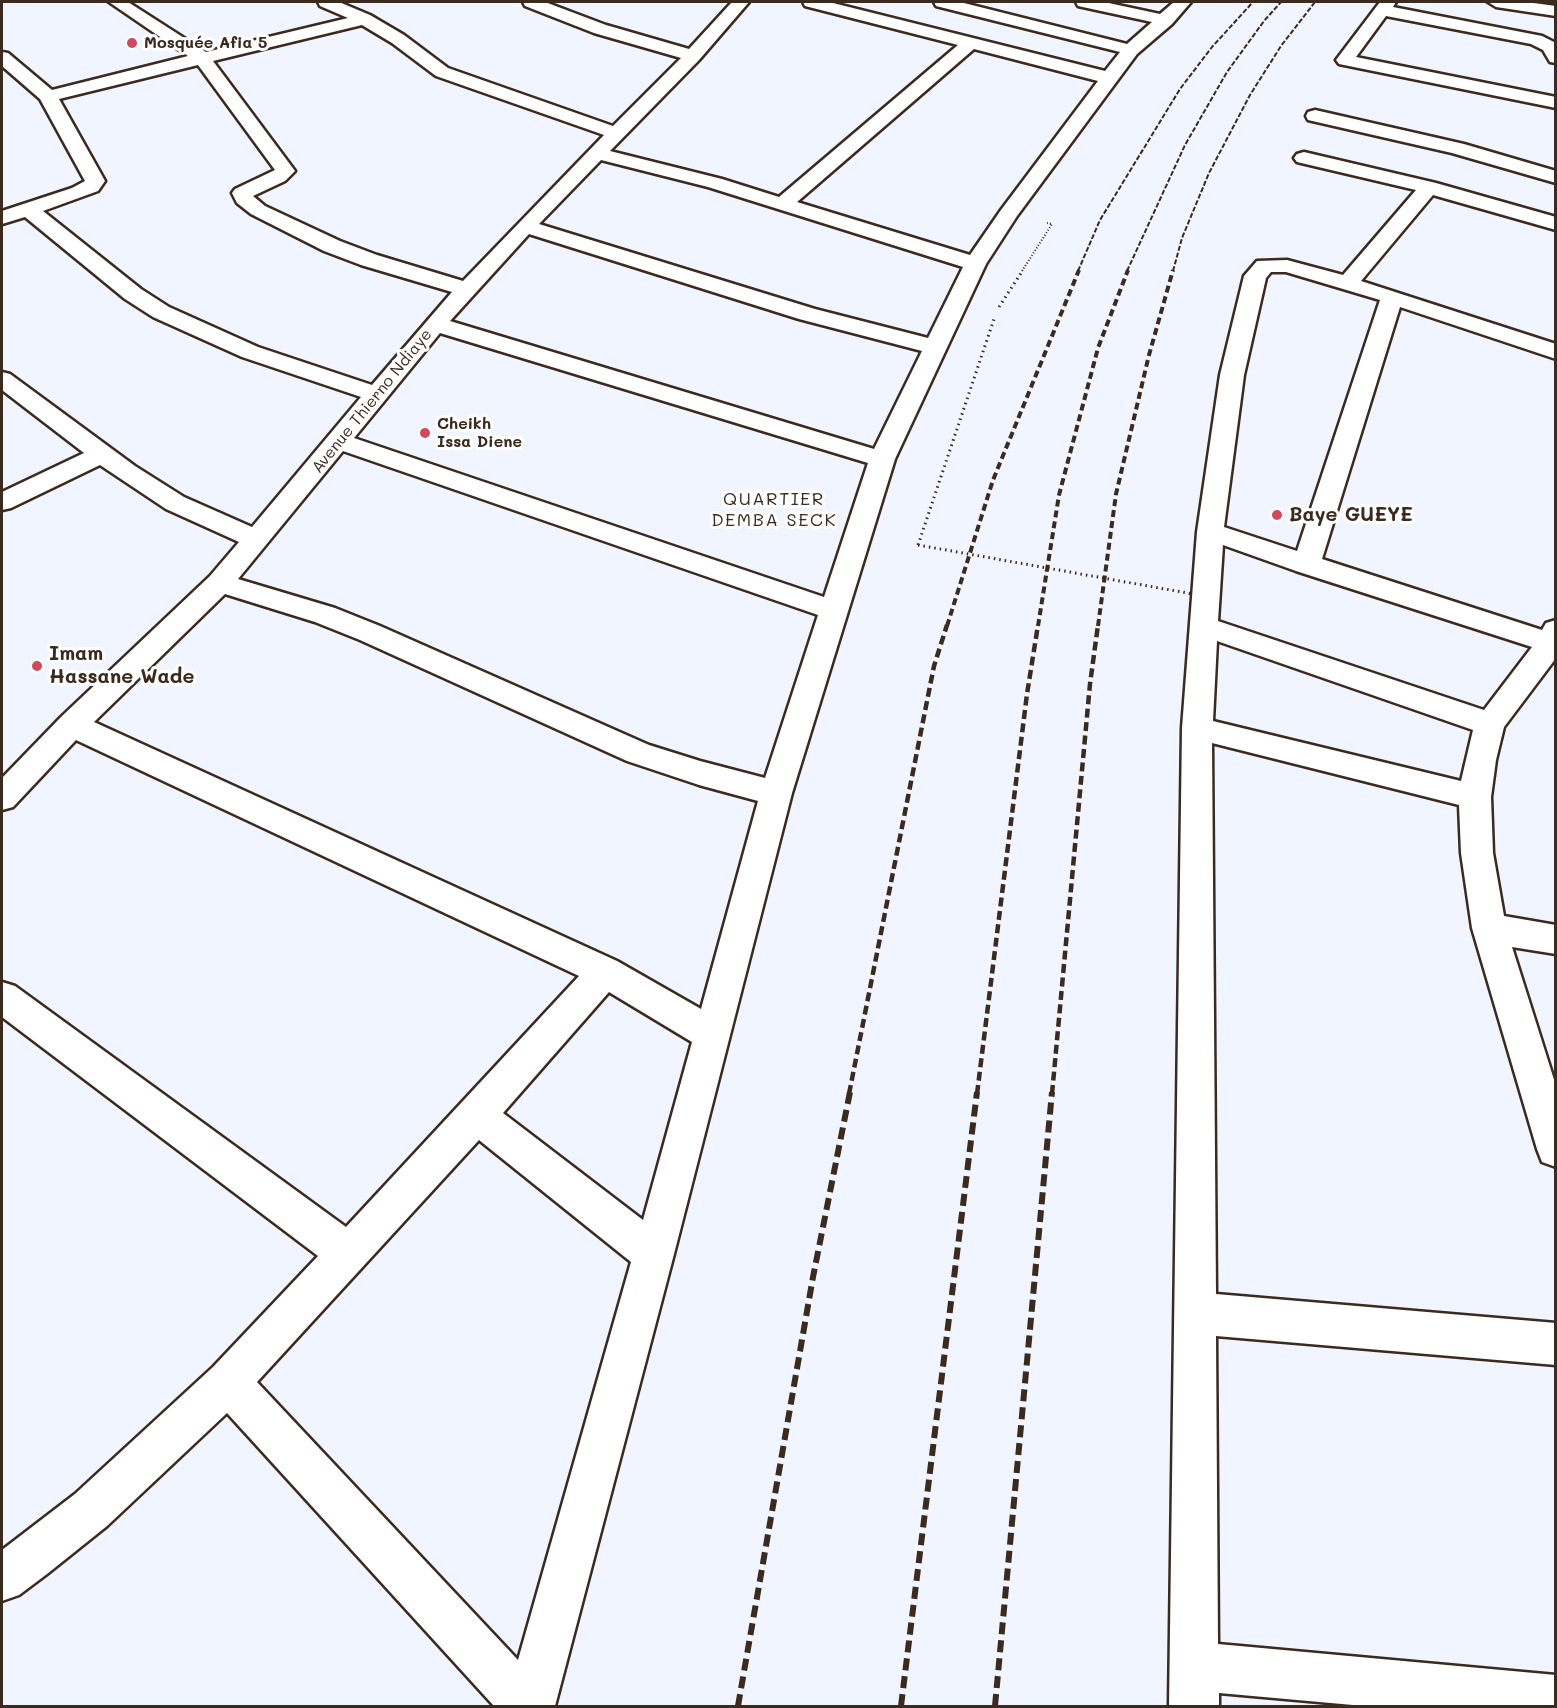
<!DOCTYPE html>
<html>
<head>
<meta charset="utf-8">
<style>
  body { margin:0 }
  #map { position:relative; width:1557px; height:1708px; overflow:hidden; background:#f0f5ff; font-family:Mali,sans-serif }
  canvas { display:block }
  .frame { position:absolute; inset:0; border:3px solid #3b2a1e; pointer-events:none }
</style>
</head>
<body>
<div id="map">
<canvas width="1557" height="1708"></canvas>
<div class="frame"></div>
</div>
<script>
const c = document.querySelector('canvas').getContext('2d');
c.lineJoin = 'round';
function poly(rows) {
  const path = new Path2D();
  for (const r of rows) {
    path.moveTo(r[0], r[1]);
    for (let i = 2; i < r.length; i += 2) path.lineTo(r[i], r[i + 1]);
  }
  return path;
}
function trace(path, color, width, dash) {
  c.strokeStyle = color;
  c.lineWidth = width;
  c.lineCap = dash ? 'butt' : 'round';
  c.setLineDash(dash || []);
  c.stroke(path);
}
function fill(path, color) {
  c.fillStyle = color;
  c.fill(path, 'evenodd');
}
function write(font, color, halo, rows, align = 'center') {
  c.font = font + ' Mali,sans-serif';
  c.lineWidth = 6;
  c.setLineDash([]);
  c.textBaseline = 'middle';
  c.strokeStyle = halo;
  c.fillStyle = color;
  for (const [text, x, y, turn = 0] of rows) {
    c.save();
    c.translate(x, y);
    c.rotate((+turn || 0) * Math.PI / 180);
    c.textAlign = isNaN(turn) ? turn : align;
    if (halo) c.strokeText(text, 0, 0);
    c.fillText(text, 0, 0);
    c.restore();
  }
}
const minor = poly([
  [109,2,128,2,206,52,348,18,320,6,318,2,339,2,370,15,404,35,448,68,613,126,681,58,594,33,525,6,523,2,545,2,606,25,689,49,732,2,749,2,699,60,610,151,722,179,779,197,958,45,805,6,803,2,829,2,1105,71,1120,52,936,6,934,2,960,2,1127,44,1152,22,1078,6,1076,2,1104,2,1160,14,1174,2,1191,2,1172,24,1137,54,1017,216,986,264,895,459,792,793,674,1254,555,1706,494,1706,227,1413,107,1526,47,1574,19,1595,2,1601,2,1550,75,1494,213,1367,318,1256,2,1017,2,982,15,986,346,1227,579,976,76,740,13,807,2,810,2,778,61,717,210,576,239,542,166,509,100,465,11,508,2,510,2,492,84,453,2,390,2,372,10,374,135,466,184,497,252,527,361,397,242,357,153,317,125,299,25,217,2,224,2,211,72,188,85,181,40,99,2,66,2,52,8,53,52,90,188,56,109,2],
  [362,25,392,43,436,76,604,135,463,281,377,255,340,241,265,206,253,196,285,181,295,171,213,61,362,25],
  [974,49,1098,81,1001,210,970,255,797,202,974,49],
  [198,65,275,170,235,189,232,193,237,203,251,214,324,251,361,265,452,292,372,385,258,347,169,307,141,289,43,211,98,191,105,181,59,99,198,65],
  [601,160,708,187,963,267,928,338,815,309,539,224,601,160],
  [529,234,799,319,922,351,874,449,450,321,529,234],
  [440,333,868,463,824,597,354,438,440,333],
  [343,451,818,615,765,778,700,761,649,745,380,626,335,608,238,579,343,451],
  [225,594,315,622,360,640,627,761,699,785,758,801,701,1009,617,961,94,722,225,594],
  [609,992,692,1042,643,1220,503,1113,609,992],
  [479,1140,631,1262,518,1660,257,1382,479,1140],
  [1380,2,1396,2,1393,7,1542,36,1556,43,1556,63,1550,62,1543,50,1531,44,1386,16,1356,57,1556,97,1556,108,1339,64,1336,60,1380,2],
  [1488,2,1526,2,1556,6,1556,16,1496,7,1488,2],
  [1315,110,1464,144,1556,171,1556,183,1452,153,1308,120,1306,116,1308,112,1315,110],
  [1304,152,1436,183,1556,217,1556,230,1433,195,1361,281,1556,344,1556,359,1400,307,1322,559,1542,630,1546,623,1556,620,1556,658,1504,727,1496,760,1491,797,1493,853,1504,916,1556,925,1556,954,1512,947,1556,1086,1556,1167,1542,1162,1537,1149,1472,928,1461,853,1459,805,1212,743,1216,1294,1556,1323,1556,1365,1216,1336,1218,1644,1556,1675,1556,1706,1364,1706,1219,1693,1219,1706,1169,1706,1182,728,1197,532,1220,375,1244,276,1257,261,1287,260,1343,275,1416,190,1297,162,1294,158,1297,154,1304,152],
  [1271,272,1286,272,1380,300,1297,551,1224,527,1244,375,1266,278,1271,272],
  [1223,545,1296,571,1532,647,1484,710,1218,621,1223,545],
  [1217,641,1473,730,1461,781,1213,721,1217,641]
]);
trace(minor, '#3b2a1e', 5);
trace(poly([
  [1022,271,1052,224,1047,223]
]), '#3b2a1e', 2, [1, 2]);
trace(poly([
  [999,307,1023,270],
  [918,545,994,319]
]), '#3b2a1e', 3, [1.5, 4]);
fill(minor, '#fff');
trace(poly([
  [1078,271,1100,220,1180,89,1212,47,1253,2],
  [1127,271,1185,145,1227,72,1264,21,1281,2],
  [1173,271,1182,238,1209,173,1250,95,1281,46,1315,2]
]), '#3b2a1e', 2, [5, 2]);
trace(poly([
  [947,626,993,480,1079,270],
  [1038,626,1059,495,1098,348,1128,270],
  [1098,626,1116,494,1149,355,1173,270]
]), '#3b2a1e', 4, [7, 4]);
trace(poly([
  [849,1094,934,666,947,625],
  [977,1094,1027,694,1038,625],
  [1052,1094,1090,684,1098,625]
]), '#3b2a1e', 4.5, [9, 4.5]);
trace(poly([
  [738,1706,813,1277,850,1092],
  [901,1706,977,1092],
  [995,1706,1052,1092]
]), '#3b2a1e', 6, [12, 6]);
trace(poly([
  [918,545,1193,594]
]), '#3b2a1e', 3, [1.5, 4]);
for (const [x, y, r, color] of [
  [132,43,6,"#d1495b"],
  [425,433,6,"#d1495b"],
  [1277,515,6,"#d1495b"],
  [37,666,6,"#d1495b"]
]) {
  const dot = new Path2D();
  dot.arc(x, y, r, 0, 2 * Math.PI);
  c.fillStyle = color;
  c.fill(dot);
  trace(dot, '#fff', 2);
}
write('bold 16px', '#3b2a1e', '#fff', [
  ["Mosquée Afia 5",144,43],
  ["Cheikh",437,424],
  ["Issa Diene",437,442]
], 'left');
write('16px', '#3b2a1e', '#fff', [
  ["Avenue Thierno Ndiaye",372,401,-51]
]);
c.letterSpacing = '1.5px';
write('18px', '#3b2a1e', '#fff', [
  ["QUARTIER",774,499],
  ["DEMBA SECK",774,520]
]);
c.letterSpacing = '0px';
write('bold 20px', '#3b2a1e', '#fff', [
  ["Baye GUEYE",1289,515],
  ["Imam",49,654],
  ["Hassane Wade",49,677]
], 'left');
</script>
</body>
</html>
